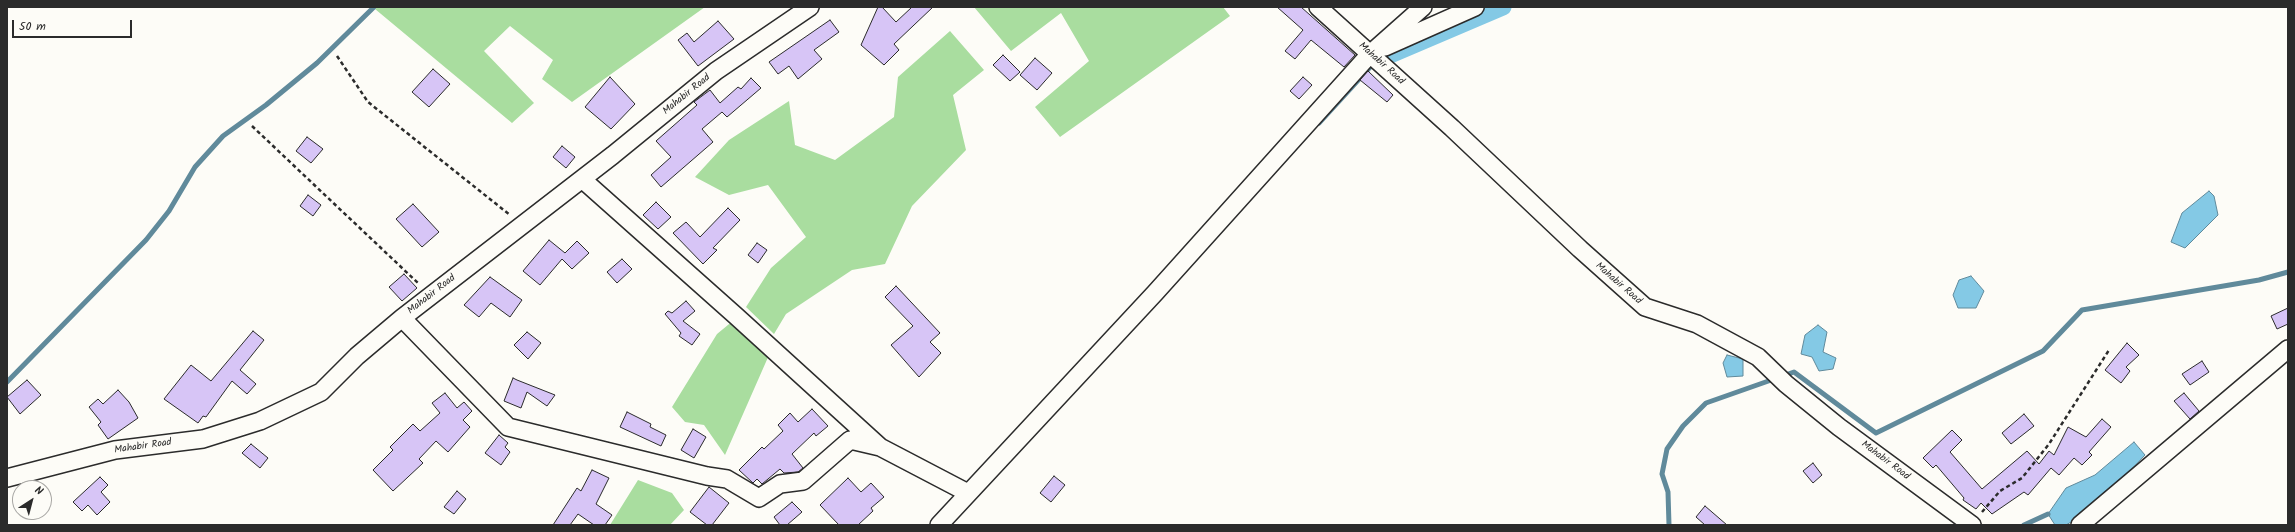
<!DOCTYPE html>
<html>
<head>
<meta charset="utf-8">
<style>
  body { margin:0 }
  #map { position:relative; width:2295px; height:532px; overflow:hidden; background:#fdfcf7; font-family:Kalam,sans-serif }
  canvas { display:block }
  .frame { position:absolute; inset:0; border:8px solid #2b2b2b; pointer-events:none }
  .north { position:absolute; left:12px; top:480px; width:40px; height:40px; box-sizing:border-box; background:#fdfcf7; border:1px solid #a9a8a5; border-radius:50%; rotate:36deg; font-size:11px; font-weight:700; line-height:16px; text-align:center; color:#2b2b2b }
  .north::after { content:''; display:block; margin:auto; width:14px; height:18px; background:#2b2b2b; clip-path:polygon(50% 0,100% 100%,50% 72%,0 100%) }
  .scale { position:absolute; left:12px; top:20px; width:120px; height:18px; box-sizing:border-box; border:2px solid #2b2b2b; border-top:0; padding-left:5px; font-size:12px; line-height:14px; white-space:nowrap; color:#2b2b2b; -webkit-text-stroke:3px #fdfcf7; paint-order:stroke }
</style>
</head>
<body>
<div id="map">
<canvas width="2295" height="532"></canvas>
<div class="frame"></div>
<div class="north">N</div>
<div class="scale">50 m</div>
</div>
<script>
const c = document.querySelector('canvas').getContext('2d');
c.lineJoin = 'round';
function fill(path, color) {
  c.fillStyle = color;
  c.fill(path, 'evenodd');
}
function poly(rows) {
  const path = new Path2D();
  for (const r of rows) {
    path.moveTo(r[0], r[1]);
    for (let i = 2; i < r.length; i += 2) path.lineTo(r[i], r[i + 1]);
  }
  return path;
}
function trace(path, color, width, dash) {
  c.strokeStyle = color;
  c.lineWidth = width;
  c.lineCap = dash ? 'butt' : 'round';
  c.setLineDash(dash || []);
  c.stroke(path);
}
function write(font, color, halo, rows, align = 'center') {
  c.font = font + ' Kalam,sans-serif';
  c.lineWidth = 3;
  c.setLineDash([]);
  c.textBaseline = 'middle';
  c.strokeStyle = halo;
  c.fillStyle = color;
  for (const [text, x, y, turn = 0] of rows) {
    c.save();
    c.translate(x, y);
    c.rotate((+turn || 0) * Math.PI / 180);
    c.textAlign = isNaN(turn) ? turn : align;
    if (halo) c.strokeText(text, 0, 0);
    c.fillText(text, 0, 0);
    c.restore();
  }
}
fill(poly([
  [377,7,705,7,572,102,542,79,553,60,510,26,484,51,534,103,512,123,375,9],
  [974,7,1223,7,1230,16,1060,137,1035,107,1089,61,1061,13,1011,51],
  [950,31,984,70,953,95,966,150,912,206,885,264,852,270,786,314,774,334,746,307,771,268,806,237,768,185,729,195,695,177,729,140,789,101,795,145,835,160,894,117,898,77],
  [734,320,769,355,725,455,704,425,685,422,672,407,717,334],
  [638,480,672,493,684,510,670,525,610,525]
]), '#a9dd9f');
const water = poly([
  [2209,191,2214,196,2218,215,2185,248,2171,242,2182,213,2209,191],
  [1971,276,1984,291,1976,308,1958,308,1953,295,1959,280,1971,276],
  [1818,325,1827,332,1823,352,1836,358,1833,369,1819,371,1812,357,1801,354,1805,335,1818,325],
  [1727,355,1743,359,1743,376,1727,377,1723,363,1727,355],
  [2134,442,2145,455,2111,491,2081,516,2066,525,2055,525,2048,514,2066,488,2095,475,2134,442]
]);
fill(water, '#84c9e5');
trace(water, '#608a9b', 1);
trace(poly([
  [1319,123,1372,65],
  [7,382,146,240,169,211,195,167,223,136,266,105,317,63,374,7],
  [1669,525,1668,492,1662,474,1667,449,1683,426,1706,403,1794,372,1876,433,2043,351,2082,310,2259,280,2288,272],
  [2024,525,2048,514]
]), '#608a9b', 5);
trace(poly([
  [1388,56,1503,7]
]), '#84c9e5', 17);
const building = poly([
  [878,7,882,7,896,22,912,7,933,7,894,44,899,50,884,65,861,45,878,7],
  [1277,7,1301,7,1355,55,1344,67,1311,40,1295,59,1285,51,1303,30,1277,7],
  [830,20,839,32,814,50,822,59,798,79,789,66,778,74,769,62,830,20],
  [718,21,734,39,698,66,678,40,687,33,694,42,718,21],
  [1003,55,1020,72,1010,81,993,65,1003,55],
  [1035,58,1052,73,1037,90,1020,75,1035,58],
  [433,69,450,84,429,107,412,92,433,69],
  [1368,71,1393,95,1387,102,1360,80,1368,71],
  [610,77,635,104,611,129,585,107,610,77],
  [1303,77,1312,85,1299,99,1290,91,1303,77],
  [751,78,761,88,727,117,722,112,702,129,713,142,661,187,651,175,671,157,656,141,697,105,694,102,710,90,720,103,738,87,741,89,751,78],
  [307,137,323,149,311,163,296,151,307,137],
  [562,146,575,157,566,168,553,157,562,146],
  [308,195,321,205,313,216,300,206,308,195],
  [656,202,671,217,658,229,643,215,656,202],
  [413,204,439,232,422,247,396,219,413,204],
  [728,208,740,220,713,248,717,250,703,264,673,233,686,222,700,237,728,208],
  [549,240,565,253,577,241,589,253,572,269,562,259,540,285,523,271,549,240],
  [757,243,767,250,758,263,748,255,757,243],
  [622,259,632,269,617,283,607,272,622,259],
  [404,274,417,288,402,301,389,287,404,274],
  [490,277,522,300,510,317,491,303,479,317,464,305,490,277],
  [896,286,940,333,930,342,941,353,919,377,891,345,913,326,885,297,896,286],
  [686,301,695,311,683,321,700,334,692,345,679,336,681,333,665,314,668,311,672,313,686,301],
  [2288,308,2288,324,2277,329,2271,316,2288,308],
  [253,331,264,340,240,370,256,384,247,394,232,381,206,417,203,416,198,423,164,399,191,365,211,381,253,331],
  [527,332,541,343,528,359,514,345,527,332],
  [2127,343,2139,355,2126,367,2130,371,2121,383,2105,370,2127,343],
  [2202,361,2209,372,2190,385,2182,374,2202,361],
  [513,378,517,380,555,395,547,406,527,392,521,408,504,401,513,378],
  [27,380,41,395,20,414,7,397,27,380],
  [118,390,129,402,138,418,108,439,98,425,101,422,89,407,98,399,103,404,118,390],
  [445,393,457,408,464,402,472,411,463,420,470,427,448,452,436,441,419,459,423,463,393,491,373,470,393,450,390,447,413,424,420,431,440,413,432,403,445,393],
  [2184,393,2199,411,2190,419,2174,401,2184,393],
  [812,409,828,426,816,436,814,433,792,454,803,468,798,472,784,473,780,469,762,484,757,479,753,483,739,470,762,447,764,449,783,431,778,425,790,413,798,422,812,409],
  [627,412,651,424,650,427,666,435,661,446,620,427,627,412],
  [2024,414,2034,426,2011,444,2002,433,2024,414],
  [2102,419,2111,427,2089,452,2092,455,2082,465,2074,458,2059,475,2051,468,2028,495,2024,492,1992,514,1981,503,1976,509,1963,500,1964,498,1936,465,1933,468,1923,458,1952,430,1962,440,1950,452,1982,489,2027,451,2039,464,2049,451,2054,455,2068,427,2086,437,2102,419],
  [693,429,706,437,694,458,681,450,693,429],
  [499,435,508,443,505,447,510,452,501,465,485,453,499,435],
  [251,444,268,458,260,468,242,453,251,444],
  [1813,463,1822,475,1813,483,1803,471,1813,463],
  [592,470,609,478,596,504,612,515,605,525,594,525,578,514,570,525,553,525,577,488,581,491,592,470],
  [1054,476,1065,485,1051,502,1040,493,1054,476],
  [100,477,108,485,101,492,110,502,97,515,88,505,82,511,73,502,100,477],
  [848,478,861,492,871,483,884,497,871,508,873,511,858,525,839,525,820,505,848,478],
  [709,487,729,503,712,525,707,525,690,512,709,487],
  [457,491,466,499,454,514,444,507,457,491],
  [792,502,802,512,787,525,780,525,774,517,792,502],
  [1705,506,1727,525,1705,525,1696,517,1705,506]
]);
fill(building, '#d7c5f6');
trace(building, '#2b2b2b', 1);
const minor = poly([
  [1318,7,1452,128,1580,249,1645,307,1697,324,1758,357,1786,384,1839,427,1972,525],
  [1385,47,1475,7],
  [582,179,736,316,880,447,968,493],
  [402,318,508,427,707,476,727,479,759,498,780,484,803,481,850,440,880,447],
  [7,478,115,450,203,439,260,421,321,392,357,356,402,318,613,155,716,71,810,7],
  [939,525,1155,293,1370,54,1423,7],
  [2080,525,2288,349]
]);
trace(minor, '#2b2b2b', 20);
trace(poly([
  [337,56,368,102,510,215],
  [252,126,419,284],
  [1982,512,2000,491,2022,478,2049,444,2109,350]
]), '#2b2b2b', 2.5, [4, 3]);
trace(minor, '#fdfcf7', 17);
write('10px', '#2b2b2b', '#fdfcf7', [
  ["Mahabir Road",1381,64,42],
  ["Mahabir Road",687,95,-39],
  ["Mahabir Road",1618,284,41],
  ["Mahabir Road",432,295,-38],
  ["Mahabir Road",143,447,-8],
  ["Mahabir Road",1885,461,37]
]);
</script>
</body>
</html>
